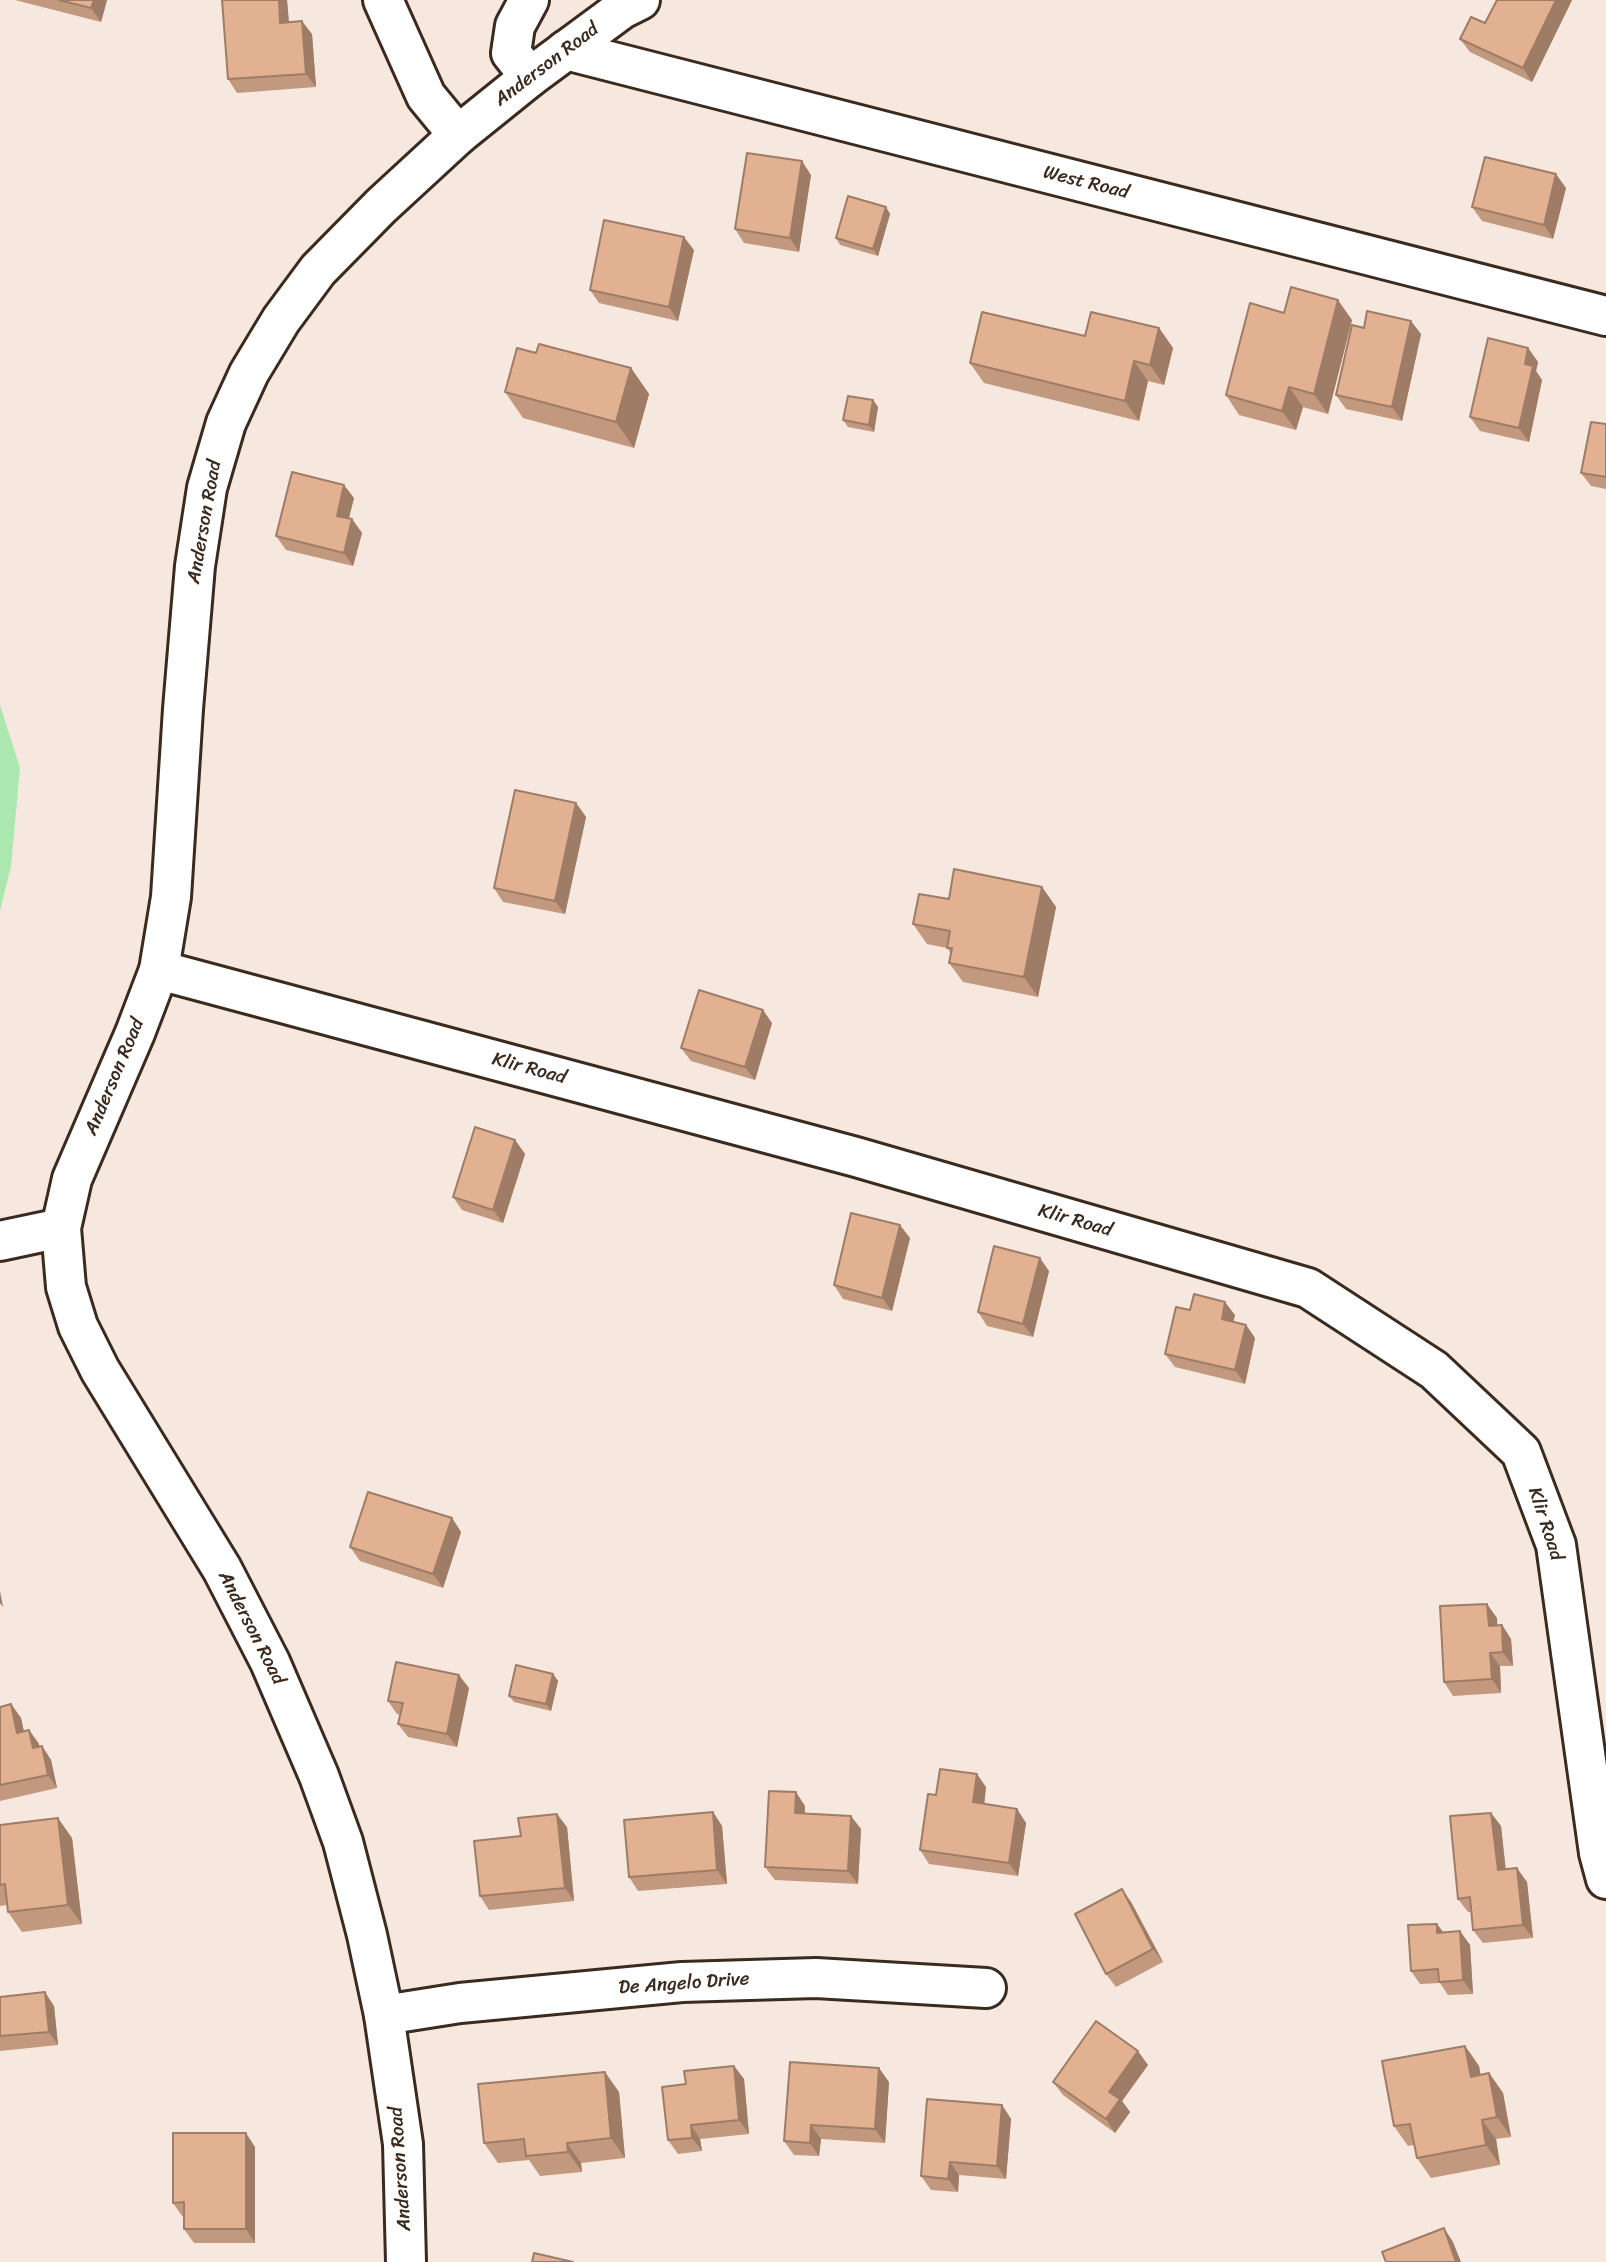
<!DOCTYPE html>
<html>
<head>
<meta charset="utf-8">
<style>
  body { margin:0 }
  canvas { display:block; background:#f6e8de }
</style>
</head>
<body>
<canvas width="1606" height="2262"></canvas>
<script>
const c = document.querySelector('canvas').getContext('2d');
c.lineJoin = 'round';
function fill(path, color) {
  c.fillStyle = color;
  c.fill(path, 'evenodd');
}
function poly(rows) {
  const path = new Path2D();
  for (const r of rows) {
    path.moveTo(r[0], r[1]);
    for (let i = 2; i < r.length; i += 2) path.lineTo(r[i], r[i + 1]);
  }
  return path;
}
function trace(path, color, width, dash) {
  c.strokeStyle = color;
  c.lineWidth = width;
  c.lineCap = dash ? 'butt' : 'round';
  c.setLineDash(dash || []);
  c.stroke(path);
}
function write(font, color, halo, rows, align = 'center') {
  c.font = font + ' Sriracha,sans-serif';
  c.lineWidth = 6;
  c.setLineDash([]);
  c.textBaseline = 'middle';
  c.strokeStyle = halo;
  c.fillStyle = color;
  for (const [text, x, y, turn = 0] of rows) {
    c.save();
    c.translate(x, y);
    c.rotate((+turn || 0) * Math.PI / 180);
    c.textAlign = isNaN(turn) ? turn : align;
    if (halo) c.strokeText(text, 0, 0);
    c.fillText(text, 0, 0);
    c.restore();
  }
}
fill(poly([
  [0,705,20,768,11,866,0,911]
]), '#aae8af');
const minor = poly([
  [383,0,426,96,458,135],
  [529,0,515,26,511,53,530,77],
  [566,50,1606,316],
  [159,970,856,1157,1308,1288,1434,1370,1521,1452,1556,1545,1599,1853,1606,1879],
  [0,1241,61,1228],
  [384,2015,460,2003,682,1982,816,1978,986,1988]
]);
const tertiary = poly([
  [406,2262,403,2144,384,2015,367,1935,343,1842,319,1776,270,1662,222,1569,100,1370,78,1326,66,1287,61,1228,72,1179,135,1033,159,970,171,897,183,709,195,566,207,488,226,423,249,373,281,320,318,270,381,206,458,135,530,77,622,9,640,0]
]);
trace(minor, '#3b2a1e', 44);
trace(tertiary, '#3b2a1e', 44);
trace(minor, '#fff', 38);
trace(tertiary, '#fff', 38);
fill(poly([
  [15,0,107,0,101,22],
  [287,0,289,22,312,34,316,87,237,93,228,79],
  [1497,0,1572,0,1532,82,1470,52,1460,39,1485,23],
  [811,175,799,252,744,243,735,229],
  [1566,188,1553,239,1482,221,1472,207],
  [886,207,890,214,878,256,840,245,836,238],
  [694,250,678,321,599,303,590,290],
  [1284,313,1352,320,1328,414,1303,407,1296,430,1239,415,1226,395],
  [1159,328,1173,348,1164,385,1148,381,1139,421,984,383,970,363],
  [1364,328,1421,334,1402,421,1346,409,1336,395],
  [1528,348,1538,362,1536,371,1542,380,1529,442,1480,431,1470,417],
  [536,353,631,368,649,394,634,448,523,418,505,392],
  [873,400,878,407,874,432,848,427,843,420],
  [1606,424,1606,489,1591,486,1581,473],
  [354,498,349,518,352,519,362,533,353,566,286,550,276,536],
  [576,803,586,817,565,914,503,902,494,888],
  [1042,887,1056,907,1038,997,963,982,949,963,951,953,947,948,927,944,913,924,949,899],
  [772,1023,755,1080,691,1061,681,1048],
  [515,1140,525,1154,503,1223,462,1210,453,1197],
  [910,1238,892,1311,843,1299,834,1285],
  [1049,1271,1033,1337,987,1326,978,1312],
  [1190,1310,1235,1315,1233,1322,1246,1325,1255,1338,1245,1384,1175,1367,1165,1354],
  [452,1518,461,1532,443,1588,360,1561,350,1547],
  [1497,1618,1497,1625,1502,1625,1511,1639,1513,1666,1500,1666,1501,1693,1453,1696,1444,1682],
  [553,1674,558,1681,551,1711,514,1702,509,1696],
  [469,1688,457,1747,408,1737,398,1724,400,1715,397,1714,388,1701],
  [11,1704,21,1718,24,1732,29,1730,39,1744,39,1747,42,1746,51,1760,57,1788,0,1801,0,1707],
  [986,1787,984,1804,1017,1809,1026,1823,1018,1876,929,1864,920,1850,936,1795],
  [805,1806,805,1813,861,1829,858,1884,775,1880,765,1867],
  [713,1812,722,1826,727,1884,638,1891,629,1877],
  [1491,1813,1501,1826,1506,1870,1527,1882,1533,1938,1483,1943,1473,1930,1472,1912,1468,1912,1458,1899],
  [0,1825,72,1838,82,1924,22,1932,8,1912,7,1905,0,1906],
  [567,1827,574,1901,489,1910,480,1896,521,1836],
  [1131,1902,1163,1962,1116,1987,1106,1974],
  [1437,1924,1443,1933,1460,1931,1470,1945,1473,1994,1448,1995,1440,1983,1420,1984,1411,1971],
  [0,1997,54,2006,58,2045,0,2051],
  [1465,2046,1479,2066,1480,2075,1489,2073,1503,2093,1511,2137,1496,2139,1500,2165,1431,2178,1417,2158,1414,2145,1408,2146,1394,2126],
  [1148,2065,1122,2101,1130,2112,1115,2133,1063,2095,1053,2082],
  [734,2066,744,2079,749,2134,700,2139,702,2151,678,2154,668,2140,686,2084],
  [889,2082,885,2143,821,2139,819,2156,794,2155,784,2141],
  [619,2092,625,2158,581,2163,582,2172,540,2176,529,2160,498,2163,484,2143],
  [1002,2105,1011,2119,1006,2179,959,2175,958,2192,931,2190,921,2176],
  [255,2147,255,2243,194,2243,184,2229,184,2216,182,2216,173,2203]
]), '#c2987e');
fill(poly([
  [94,0,107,0,101,22,91,8],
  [279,0,287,0,290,37,280,23],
  [1556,0,1572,0,1532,82,1523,68],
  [302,21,312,34,316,87,306,74],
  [802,161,811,175,799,252,790,238],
  [1556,174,1566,188,1553,239,1544,225],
  [886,207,890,214,878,256,873,249],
  [684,237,694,250,678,321,669,307],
  [1338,300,1352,320,1328,414,1314,394],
  [1411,321,1421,334,1402,421,1392,407],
  [1159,328,1173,348,1164,385,1150,365],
  [1528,348,1538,362,1536,371,1542,380,1529,442,1519,428,1525,364],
  [1134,361,1148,381,1139,421,1125,401],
  [631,368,649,394,634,448,616,422],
  [1289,387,1303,407,1296,430,1282,411],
  [873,400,878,407,874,432,869,425],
  [344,485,354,498,346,529,337,516],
  [352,519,362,533,353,566,344,553],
  [576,803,586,817,565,914,555,901],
  [1042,887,1056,907,1038,997,1024,977],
  [763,1010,772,1023,755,1080,745,1067],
  [515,1140,525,1154,503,1223,493,1210],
  [900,1225,910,1238,892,1311,882,1298],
  [1040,1258,1049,1271,1033,1337,1023,1324],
  [1225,1302,1235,1315,1231,1332,1222,1319],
  [1246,1325,1255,1338,1245,1384,1235,1370],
  [452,1518,461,1532,443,1588,433,1574],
  [0,1591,3,1607,0,1603],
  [1487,1604,1497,1618,1498,1639,1489,1626],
  [1502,1625,1511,1639,1513,1666,1503,1652],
  [1490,1653,1500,1666,1501,1693,1492,1679],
  [553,1674,558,1681,551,1711,546,1704],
  [459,1675,469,1688,457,1747,447,1734],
  [11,1704,21,1718,27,1747,17,1733],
  [29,1730,39,1744,42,1761,33,1748],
  [42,1746,51,1760,57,1788,48,1775],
  [977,1774,986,1787,983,1816,973,1802],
  [796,1792,805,1806,804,1826,795,1813],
  [1017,1809,1026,1823,1018,1876,1009,1863],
  [713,1812,722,1826,727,1884,717,1870],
  [1491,1813,1501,1826,1507,1884,1498,1870],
  [557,1814,567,1827,574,1901,565,1888],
  [851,1816,861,1829,858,1884,848,1871],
  [58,1818,72,1838,82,1924,68,1905],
  [1517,1868,1527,1882,1533,1938,1523,1925],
  [1122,1889,1131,1902,1163,1962,1153,1949],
  [1437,1924,1447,1937,1437,1933],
  [1460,1931,1470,1945,1473,1994,1463,1980],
  [45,1992,54,2006,58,2045,49,2032],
  [1465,2046,1479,2066,1485,2097,1471,2077],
  [1138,2051,1148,2065,1122,2101,1130,2112,1115,2133,1106,2119,1109,2092],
  [734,2066,744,2079,749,2134,739,2120],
  [879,2068,889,2082,885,2143,875,2129],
  [605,2072,619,2092,625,2158,611,2138],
  [1489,2073,1503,2093,1511,2137,1497,2117],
  [1002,2105,1011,2119,1006,2179,997,2166],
  [1482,2120,1496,2139,1500,2165,1486,2145],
  [691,2125,700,2139,702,2151,692,2138],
  [811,2125,821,2139,819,2156,810,2143],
  [246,2133,255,2147,255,2243,246,2229],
  [567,2143,581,2163,582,2172,568,2152],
  [950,2162,959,2175,958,2192,948,2179],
  [1444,2228,1453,2242,1461,2262,1456,2262]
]), '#9e7c66');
const building = poly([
  [59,0,94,0,91,8,59,0],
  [222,0,279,0,280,23,302,21,306,74,228,79,222,0],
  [1497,0,1556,0,1523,68,1460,39,1471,17,1485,23,1497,0],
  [747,153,802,161,790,238,735,229,747,153],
  [1485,157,1556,174,1544,225,1472,207,1485,157],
  [848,196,886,207,873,249,836,238,848,196],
  [604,220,684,237,669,307,590,290,604,220],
  [1291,287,1338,300,1314,394,1289,387,1282,411,1226,395,1250,303,1284,313,1291,287],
  [1367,311,1411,321,1392,407,1336,395,1352,325,1364,328,1367,311],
  [982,312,1085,336,1091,312,1159,328,1150,365,1134,361,1125,401,970,363,982,312],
  [1488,338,1528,348,1525,364,1533,366,1519,428,1470,417,1488,338],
  [539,344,631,368,616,422,505,392,517,348,536,353,539,344],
  [848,396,873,400,869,425,843,420,848,396],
  [1591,422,1606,424,1606,477,1581,473,1591,422],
  [292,472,344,485,337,516,352,519,344,553,276,536,292,472],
  [515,790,576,803,555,901,494,888,515,790],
  [954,869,1042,887,1024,977,949,963,952,948,947,948,950,931,913,924,919,894,949,899,954,869],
  [699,990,763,1010,745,1067,681,1048,699,990],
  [475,1127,515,1140,493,1210,453,1197,475,1127],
  [851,1213,900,1225,882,1298,834,1285,851,1213],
  [994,1246,1040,1258,1023,1324,978,1312,994,1246],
  [1194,1294,1225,1302,1222,1319,1246,1325,1235,1370,1165,1354,1176,1307,1190,1310,1194,1294],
  [368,1492,452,1518,433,1574,350,1547,368,1492],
  [1487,1604,1489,1626,1502,1625,1503,1652,1490,1653,1492,1679,1444,1682,1440,1606,1487,1604],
  [396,1662,459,1675,447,1734,398,1724,403,1703,388,1701,396,1662],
  [516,1665,553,1674,546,1704,509,1696,516,1665],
  [11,1704,17,1733,29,1730,33,1748,42,1746,48,1775,0,1785,0,1707,11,1704],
  [940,1769,977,1774,973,1802,1017,1809,1009,1863,920,1850,928,1794,936,1795,940,1769],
  [769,1791,796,1792,795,1813,851,1816,848,1871,765,1867,769,1791],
  [713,1812,717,1870,629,1877,624,1820,713,1812],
  [1491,1813,1498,1870,1517,1868,1523,1925,1473,1930,1470,1897,1458,1899,1450,1816,1491,1813],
  [557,1814,565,1888,480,1896,474,1841,521,1836,518,1818,557,1814],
  [58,1818,68,1905,8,1912,5,1884,0,1885,0,1825,58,1818],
  [1122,1889,1153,1949,1106,1974,1075,1914,1122,1889],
  [1437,1924,1437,1933,1460,1931,1463,1980,1439,1982,1438,1969,1411,1971,1408,1925,1437,1924],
  [45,1992,49,2032,0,2036,0,1997,45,1992],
  [1096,2021,1138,2051,1109,2092,1120,2099,1106,2119,1053,2082,1096,2021],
  [1465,2046,1471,2077,1489,2073,1497,2117,1482,2120,1486,2145,1417,2158,1410,2124,1394,2126,1382,2061,1465,2046],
  [790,2062,879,2068,875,2129,811,2125,810,2143,784,2141,790,2062],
  [734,2066,739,2120,691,2125,692,2138,668,2140,662,2087,686,2084,684,2071,734,2066],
  [605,2072,611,2138,567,2143,568,2152,526,2156,524,2139,484,2143,478,2084,605,2072],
  [927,2099,1002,2105,997,2166,950,2162,948,2179,921,2176,927,2099],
  [173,2133,246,2133,246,2229,184,2229,184,2202,173,2203,173,2133],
  [1444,2228,1456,2262,1386,2262,1382,2252,1444,2228],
  [534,2253,573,2262,532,2262,534,2253]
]);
fill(building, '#e1b192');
trace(building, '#9e7c66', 2);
write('19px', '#3b2a1e', '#fff', [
  ["Anderson Road",547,65,-37],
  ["West Road",1086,183,14],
  ["Anderson Road",205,522,-80],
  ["Klir Road",529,1069,15],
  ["Anderson Road",115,1077,-67],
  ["Klir Road",1075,1221,16],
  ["Klir Road",1545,1524,72],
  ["Anderson Road",251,1628,63],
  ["De Angelo Drive",684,1984,-4],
  ["Anderson Road",401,2169,-94]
]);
</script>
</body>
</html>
